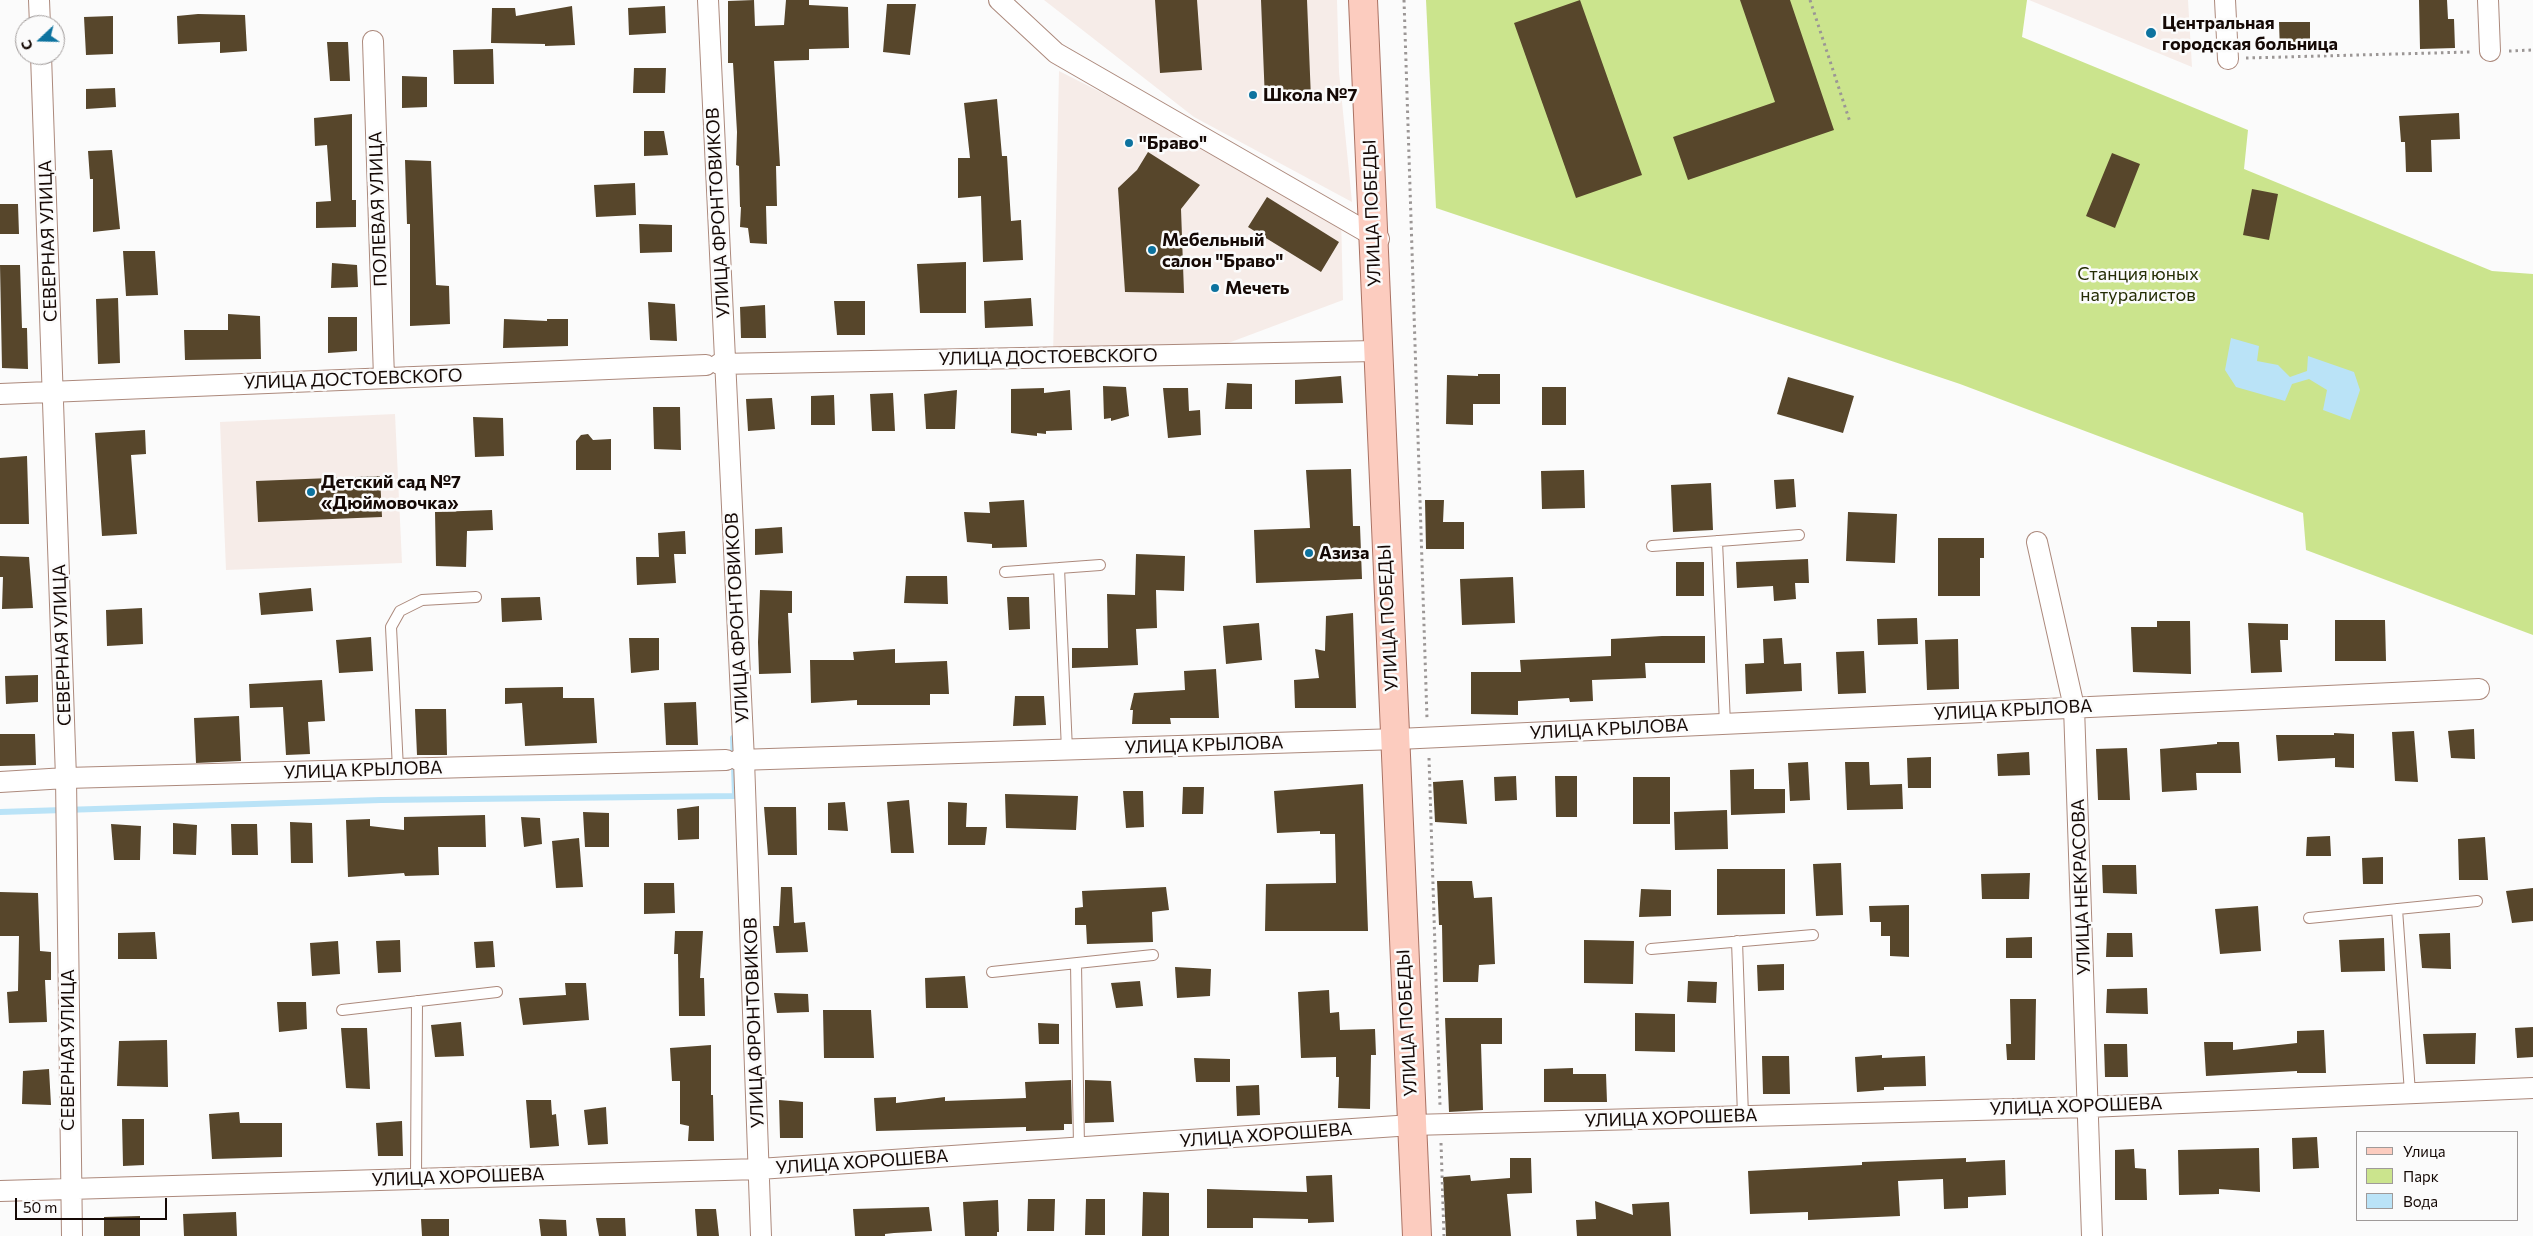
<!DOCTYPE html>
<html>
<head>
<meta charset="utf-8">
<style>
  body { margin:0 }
  #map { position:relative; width:2533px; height:1236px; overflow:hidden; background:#fbfbfb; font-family:Commissioner,sans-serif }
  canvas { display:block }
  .legend { position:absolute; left:2356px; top:1131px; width:162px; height:90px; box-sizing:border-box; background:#fbfbfb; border:1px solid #9f9a99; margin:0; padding:6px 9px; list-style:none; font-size:15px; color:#150905 }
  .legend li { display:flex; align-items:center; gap:10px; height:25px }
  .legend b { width:25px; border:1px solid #9f9a99 }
  .north { position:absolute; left:15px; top:15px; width:50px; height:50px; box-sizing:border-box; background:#fbfbfb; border:1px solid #9f9a99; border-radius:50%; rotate:249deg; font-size:14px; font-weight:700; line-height:20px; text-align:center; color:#150905 }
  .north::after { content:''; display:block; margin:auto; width:18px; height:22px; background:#0d739f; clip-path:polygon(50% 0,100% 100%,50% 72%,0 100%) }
  .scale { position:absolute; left:15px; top:1198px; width:152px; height:22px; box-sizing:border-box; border:2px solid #150905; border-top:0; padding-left:6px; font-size:15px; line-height:18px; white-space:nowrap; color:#150905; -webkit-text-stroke:4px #fbfbfb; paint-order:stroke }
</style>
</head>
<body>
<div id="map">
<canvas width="2533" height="1236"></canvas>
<ul class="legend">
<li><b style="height:6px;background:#fcccbf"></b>Улица</li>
<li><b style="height:14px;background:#cbe48d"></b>Парк</li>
<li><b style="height:14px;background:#bae3f7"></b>Вода</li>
</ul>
<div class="north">С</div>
<div class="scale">50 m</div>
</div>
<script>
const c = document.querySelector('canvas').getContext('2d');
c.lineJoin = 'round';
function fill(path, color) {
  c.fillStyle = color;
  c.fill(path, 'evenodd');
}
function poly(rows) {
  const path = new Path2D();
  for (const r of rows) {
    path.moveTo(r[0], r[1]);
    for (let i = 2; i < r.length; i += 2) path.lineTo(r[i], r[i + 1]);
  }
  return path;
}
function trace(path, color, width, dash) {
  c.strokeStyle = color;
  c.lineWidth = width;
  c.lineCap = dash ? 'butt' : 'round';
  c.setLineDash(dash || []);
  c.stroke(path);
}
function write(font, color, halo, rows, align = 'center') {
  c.font = font + ' Commissioner,sans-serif';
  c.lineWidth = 5;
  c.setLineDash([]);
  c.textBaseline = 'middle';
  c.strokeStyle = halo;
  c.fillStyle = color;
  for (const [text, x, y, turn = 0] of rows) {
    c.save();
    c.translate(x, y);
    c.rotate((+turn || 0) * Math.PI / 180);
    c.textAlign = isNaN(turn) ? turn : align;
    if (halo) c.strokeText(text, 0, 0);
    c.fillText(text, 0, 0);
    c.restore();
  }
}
fill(poly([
  [1044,0,1337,0,1339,72,1352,202,1194,117],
  [2029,0,2188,0,2192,67],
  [1059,71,1341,214,1343,300,1199,354,1053,357],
  [395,414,402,563,226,570,220,422]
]), '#f6ece8');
fill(poly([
  [1426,0,2027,0,2022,37,2248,130,2244,169,2492,271,2533,274,2533,635,2306,550,2303,513,1960,384,1436,208]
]), '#cbe48d');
fill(poly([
  [2231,338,2259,346,2257,361,2278,365,2290,377,2307,371,2308,356,2354,372,2360,390,2350,420,2323,410,2327,390,2309,379,2292,384,2285,401,2236,387,2225,370]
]), '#bae3f7');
trace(poly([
  [0,812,381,800,735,796,733,738]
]), '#bae3f7', 6);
fill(poly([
  [754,0,755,26,784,25,786,0,809,0,809,5,848,7,849,48,809,49,809,60,774,61,780,166,776,166,777,206,766,206,767,244,750,243,748,228,740,227,741,207,740,207,739,166,736,165,737,132,733,63,728,63,728,1],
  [1155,0,1197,0,1202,70,1160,73],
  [1261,0,1307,0,1311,99,1265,101],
  [1580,0,1642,175,1576,198,1514,23],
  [1740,0,1790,0,1834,130,1688,180,1673,137,1775,102],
  [2419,0,2447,0,2448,19,2454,19,2455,48,2420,49],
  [887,4,916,4,910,55,883,52],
  [572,6,575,45,545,46,545,44,491,43,492,8,515,8,516,16],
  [665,6,666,33,629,35,628,8],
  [198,14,245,15,247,51,220,53,220,42,178,44,177,16],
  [113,16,113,54,86,55,84,17],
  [2279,22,2310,22,2310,51,2280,51],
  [327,42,348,42,350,81,330,81],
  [493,49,494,84,454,84,453,50],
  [634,68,666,68,665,93,633,93],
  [402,76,427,77,427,107,402,108],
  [115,88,116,107,86,109,86,89],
  [997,99,1002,156,1007,156,1011,221,1021,220,1023,260,983,262,981,196,958,198,958,158,970,158,964,103],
  [2459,113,2460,139,2431,140,2432,172,2406,172,2405,142,2401,142,2399,116],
  [352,114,352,200,356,200,356,227,316,228,316,202,331,201,327,145,315,146,314,118],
  [644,131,664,131,668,155,644,156],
  [112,150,120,229,93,232,93,179,90,179,88,151],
  [1148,152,1200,185,1181,209,1184,293,1125,292,1118,188,1137,170],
  [2112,153,2140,164,2115,228,2086,216],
  [405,160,431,161,436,285,449,286,450,324,410,326,410,224,407,224],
  [635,183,636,215,596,217,594,185],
  [2252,189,2278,194,2269,240,2243,235],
  [1267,197,1339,242,1321,272,1248,227],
  [0,204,18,204,19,234,0,234],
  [639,224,672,225,672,252,640,253],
  [123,251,155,251,158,295,126,296],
  [966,262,966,313,920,313,917,264],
  [332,263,357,265,358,287,331,288],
  [0,265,20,265,22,328,27,328,28,369,2,368],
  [118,298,120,363,98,364,96,299],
  [1031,298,1033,326,985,328,984,301],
  [834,301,865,301,865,335,837,335],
  [648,302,675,304,677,341,650,340],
  [765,305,766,338,741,338,740,307],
  [228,314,260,316,261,359,185,360,184,330,228,330],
  [328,317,357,317,357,351,328,353],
  [504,319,547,321,547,319,568,319,568,346,503,348],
  [1478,374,1500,374,1500,404,1473,404,1473,425,1446,424,1447,375,1478,376],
  [1341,376,1343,403,1295,404,1295,380],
  [1788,377,1854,396,1843,433,1777,414],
  [1227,383,1252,384,1252,409,1225,409],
  [1103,386,1126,387,1129,416,1111,421,1111,418,1104,419],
  [1542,387,1566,387,1566,425,1542,425],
  [1044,388,1044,393,1070,390,1072,430,1046,431,1046,434,1037,433,1037,436,1011,433,1011,389],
  [1163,388,1188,388,1189,411,1200,410,1201,435,1168,438],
  [957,390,955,429,926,429,924,394],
  [893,393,895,431,872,431,870,394],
  [834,395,835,425,811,425,811,396],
  [772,398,775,429,748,431,746,399],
  [653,407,680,407,681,450,654,449],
  [473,417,503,418,504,456,475,457],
  [145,430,146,454,131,455,137,534,102,536,95,433],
  [588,434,593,440,611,439,611,470,576,470,576,441,581,435],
  [27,456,29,524,0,524,0,458],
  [1351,469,1353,526,1360,526,1362,579,1256,583,1254,530,1310,528,1306,470],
  [1584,470,1585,508,1542,509,1541,471],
  [380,476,382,517,258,522,256,481],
  [1794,479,1796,507,1776,509,1774,480],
  [1711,483,1713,530,1673,532,1671,485],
  [1024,500,1027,547,992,548,992,544,967,542,964,512,990,513,989,502],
  [1425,500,1444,500,1443,522,1464,522,1464,549,1426,549],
  [492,510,493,530,467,531,466,567,436,566,435,512],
  [1848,512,1897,514,1895,563,1846,561],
  [782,527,783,553,755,555,755,529],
  [685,531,686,554,674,554,676,583,637,585,636,557,659,557,658,533],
  [1938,538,1984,538,1984,558,1980,558,1980,596,1938,596],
  [1136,554,1185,556,1184,591,1156,590,1157,628,1136,629,1138,665,1072,668,1072,648,1108,648,1107,594,1135,595],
  [0,556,29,557,33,608,2,609,3,577,0,577],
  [1808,559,1809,583,1795,583,1796,599,1774,601,1773,586,1737,588,1736,562],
  [1676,562,1704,562,1704,596,1676,596],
  [906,576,947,576,948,604,904,603],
  [1513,577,1515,623,1462,625,1460,579],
  [311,588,313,611,261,615,259,593],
  [760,590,792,591,792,613,788,613,791,673,759,674,758,642],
  [540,597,542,620,502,622,501,598],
  [1007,597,1029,597,1030,629,1009,630],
  [142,608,143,644,107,646,106,610],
  [1353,613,1356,708,1295,708,1294,680,1319,678,1315,649,1325,651,1326,616],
  [1917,618,1918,644,1878,645,1877,619],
  [2335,620,2385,620,2386,661,2335,661],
  [2157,621,2190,621,2191,674,2133,672,2131,627,2157,627],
  [1259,623,1262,660,1226,664,1223,626],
  [2248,623,2288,624,2288,640,2280,640,2282,672,2251,673],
  [1662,636,1705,636,1705,663,1645,663,1646,678,1592,680,1593,701,1570,702,1569,698,1518,701,1518,715,1471,714,1471,672,1521,672,1520,660,1611,656,1611,639],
  [371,637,373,671,339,673,336,640],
  [629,638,659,638,659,670,631,673],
  [1782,638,1784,664,1801,663,1802,691,1746,694,1745,664,1764,663,1763,639],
  [1958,639,1959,689,1927,690,1925,640],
  [895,649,895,663,947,661,949,694,930,694,930,705,857,705,857,700,811,703,810,660,854,660,853,652],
  [1864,651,1866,693,1838,694,1836,652],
  [1216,669,1219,718,1170,718,1171,724,1132,724,1133,710,1130,710,1134,693,1185,690,1184,671],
  [38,675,38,702,6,704,5,676],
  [322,680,325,721,308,722,310,754,286,755,283,707,250,708,249,684],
  [563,687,563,698,594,698,597,743,525,746,522,703,505,704,505,688],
  [1015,696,1044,696,1046,725,1013,726],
  [696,702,698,745,666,745,664,703],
  [415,709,446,709,447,755,417,755],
  [239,716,241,761,196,763,194,718],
  [2474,729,2475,759,2451,758,2448,731],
  [2414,731,2418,782,2395,781,2392,732],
  [2334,733,2354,734,2354,768,2335,767,2335,758,2278,761,2276,735,2334,735],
  [0,734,35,734,36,765,0,766],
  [2217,742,2239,742,2241,773,2196,773,2197,790,2162,792,2160,749,2217,744],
  [2127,748,2130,800,2098,800,2096,749],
  [2029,752,2030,775,1998,776,1997,754],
  [1931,757,1931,788,1908,788,1907,758],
  [1808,762,1810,800,1790,801,1788,763],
  [1845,762,1869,762,1870,785,1902,784,1903,809,1847,810],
  [1754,769,1754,789,1785,789,1785,813,1731,815,1730,770],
  [1516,776,1517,800,1495,801,1494,777],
  [1555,776,1577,776,1577,817,1556,817],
  [1633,777,1670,777,1670,824,1633,824],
  [1463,780,1467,824,1435,822,1433,782],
  [1363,784,1368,931,1265,931,1266,884,1336,883,1335,834,1320,834,1320,831,1277,833,1274,791],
  [1183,787,1204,787,1203,814,1182,814],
  [1123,791,1143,791,1144,827,1126,828],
  [1005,794,1078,796,1076,830,1006,828],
  [909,800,914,853,891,853,887,802],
  [845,802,848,831,828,830,828,803],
  [948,802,967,803,966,827,987,827,985,845,948,845],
  [699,806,699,839,678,840,677,809],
  [764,807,796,807,797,855,768,855],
  [1727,810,1728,849,1675,850,1674,812],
  [583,812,609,813,609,847,585,847],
  [485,815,486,847,438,847,439,875,405,876,404,873,348,877,346,820,370,819,370,826,404,830,404,817],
  [521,817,540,818,542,844,524,847],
  [290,822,312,823,313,863,291,863],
  [173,823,197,825,196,855,173,854],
  [111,824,141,826,140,860,114,860],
  [231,824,257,824,258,855,232,855],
  [2330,836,2331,856,2306,856,2307,837],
  [2485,837,2488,880,2459,880,2458,839],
  [579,838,583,887,556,888,552,841],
  [2383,857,2383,884,2363,884,2362,858],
  [1841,863,1843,915,1816,916,1813,864],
  [2102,865,2136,865,2137,894,2103,893],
  [1717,869,1785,869,1785,914,1717,915],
  [2030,873,2029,899,1982,899,1981,874],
  [1437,881,1472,881,1474,898,1492,897,1495,964,1479,965,1478,982,1443,982,1442,925,1439,925],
  [644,883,674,883,675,913,644,914],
  [781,887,792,887,794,923,805,922,808,952,776,953,773,926,779,926],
  [1166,887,1169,910,1152,912,1153,942,1087,944,1086,925,1075,925,1075,908,1083,907,1082,891],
  [2533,888,2533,921,2512,923,2506,891],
  [1641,889,1671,890,1671,916,1639,917],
  [0,892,38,893,40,951,51,952,51,980,45,980,47,1022,9,1023,7,992,18,991,19,936,0,936],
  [1909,905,1909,957,1890,956,1890,936,1881,936,1881,922,1870,922,1869,906],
  [2258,906,2261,951,2220,954,2215,909],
  [675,931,703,931,700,978,704,978,705,1016,679,1016,678,954,674,954],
  [155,932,157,959,118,959,118,933],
  [2107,933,2132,933,2133,957,2106,957],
  [2450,933,2451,969,2422,968,2419,934],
  [2032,937,2032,958,2006,958,2006,938],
  [2384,938,2385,971,2341,972,2339,940],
  [400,940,401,972,378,973,376,941],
  [1584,940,1634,941,1633,984,1584,983],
  [338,941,340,974,312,976,310,943],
  [493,941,495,967,476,968,474,942],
  [1784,964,1784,990,1758,991,1757,965],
  [1175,967,1211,969,1210,996,1177,998],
  [965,976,968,1008,926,1008,925,978],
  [1140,981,1143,1006,1116,1008,1111,983],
  [1688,981,1717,982,1716,1003,1687,1002],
  [565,983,586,983,589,1020,523,1025,519,998,566,995],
  [2147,988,2148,1014,2106,1013,2107,989],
  [1329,990,1330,1013,1339,1012,1340,1030,1375,1029,1376,1055,1371,1055,1370,1109,1338,1108,1339,1077,1336,1077,1336,1057,1301,1058,1298,992],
  [774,993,808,994,809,1012,777,1013],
  [2010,999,2036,999,2035,1060,2007,1060,2006,1044,2011,1044],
  [277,1002,306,1002,307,1029,279,1032],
  [823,1010,871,1010,874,1058,824,1058],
  [1635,1013,1675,1014,1675,1052,1635,1051],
  [1445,1018,1502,1018,1502,1044,1481,1044,1483,1110,1449,1112],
  [461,1022,464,1056,435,1057,431,1025],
  [1038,1023,1059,1024,1059,1044,1039,1044],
  [2533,1027,2533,1057,2517,1058,2515,1028],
  [341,1028,367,1028,370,1089,346,1088],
  [2324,1030,2326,1073,2297,1073,2297,1071,2206,1076,2204,1042,2233,1042,2233,1050,2297,1043,2297,1031],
  [2476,1033,2475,1064,2426,1064,2423,1034],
  [167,1040,168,1087,117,1086,119,1041],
  [2104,1044,2127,1044,2128,1077,2105,1077],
  [711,1045,711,1095,713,1095,714,1141,688,1141,689,1126,680,1124,680,1081,672,1081,670,1048],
  [1882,1055,1882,1058,1925,1056,1926,1086,1884,1087,1884,1090,1857,1092,1855,1057],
  [1762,1056,1789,1056,1790,1094,1763,1094],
  [1194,1058,1230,1059,1230,1082,1196,1082],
  [1573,1068,1573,1074,1606,1074,1607,1102,1544,1102,1544,1069],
  [49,1069,51,1105,22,1104,23,1071],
  [1071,1080,1072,1124,1064,1124,1064,1130,1026,1131,1026,1127,876,1131,874,1098,896,1097,896,1103,945,1097,945,1101,1026,1098,1025,1082],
  [1085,1080,1111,1081,1114,1122,1085,1123],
  [1259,1085,1260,1115,1237,1116,1236,1086],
  [526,1100,551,1100,552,1115,556,1114,559,1146,530,1148],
  [779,1100,803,1102,803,1138,780,1138],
  [606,1107,608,1144,588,1145,584,1110],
  [239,1112,240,1123,282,1123,282,1157,212,1159,209,1114],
  [122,1119,144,1119,144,1165,123,1166],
  [402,1121,403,1156,378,1156,376,1123],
  [2317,1137,2319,1168,2293,1169,2292,1138],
  [2259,1148,2260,1192,2219,1189,2219,1194,2179,1195,2178,1150],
  [2134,1149,2135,1168,2146,1169,2147,1200,2115,1200,2115,1150],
  [1510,1158,1531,1158,1532,1193,1507,1194,1511,1236,1446,1236,1443,1177,1470,1175,1471,1181,1510,1178],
  [1966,1158,1966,1162,2005,1160,2006,1195,1968,1197,1968,1208,1944,1209,1943,1179,1898,1181,1900,1216,1808,1220,1808,1212,1750,1214,1748,1171,1862,1165,1862,1162],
  [1332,1175,1334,1222,1308,1223,1308,1219,1253,1218,1253,1228,1207,1228,1207,1189,1307,1192,1306,1176],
  [1143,1192,1169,1193,1169,1236,1142,1236],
  [1028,1199,1055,1199,1054,1231,1027,1231],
  [1086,1199,1105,1199,1105,1235,1085,1235],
  [998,1200,999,1232,997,1232,997,1236,965,1236,963,1202],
  [1595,1201,1633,1215,1632,1204,1669,1202,1671,1236,1577,1236,1576,1220,1596,1219],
  [929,1207,932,1231,894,1233,885,1234,885,1236,855,1236,853,1209],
  [695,1209,716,1209,719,1236,697,1236],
  [236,1212,237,1236,184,1236,183,1214],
  [140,1216,140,1236,104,1236,104,1217],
  [596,1218,625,1218,626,1236,599,1236],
  [421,1219,449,1219,449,1236,422,1236],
  [539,1219,566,1220,567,1236,541,1236]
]), '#57462b');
const lane = poly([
  [1717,541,1725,724],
  [1652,546,1799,535],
  [1059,568,1067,750],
  [1005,572,1100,565],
  [398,769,391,627,400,611,422,600,476,597],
  [2397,909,2410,1093],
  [2309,918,2477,901],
  [1737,941,1743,1116],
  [1651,949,1813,935],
  [1076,964,1079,1147],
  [992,972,1153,955],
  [342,1010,497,992],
  [416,1178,417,1001]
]);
const street = poly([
  [39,0,40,25],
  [708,0,744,760,761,1236],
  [999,0,1056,53,1379,239],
  [2225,0,2228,59],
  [2488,0,2490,51],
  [373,41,384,378],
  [41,55,66,778,72,1236],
  [719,364,1376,351],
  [0,394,706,365],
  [2037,542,2074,707,2092,1236],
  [738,760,1398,739,2479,689],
  [0,782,66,778,726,760],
  [0,1191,759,1169,1412,1125,2089,1107,2533,1088]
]);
const primary = poly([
  [1363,0,1417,1236]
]);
trace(lane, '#ac897c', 12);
trace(street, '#ac897c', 22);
trace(primary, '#aa7263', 30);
trace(poly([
  [1404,0,1427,719],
  [1810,0,1850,122],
  [2509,51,2533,50],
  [2246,58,2470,52],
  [1429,758,1440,1106],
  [1441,1143,1444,1236]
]), '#9b9695', 3, [2.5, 4]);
trace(lane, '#fff', 10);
trace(street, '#fff', 20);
trace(primary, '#fcccbf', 28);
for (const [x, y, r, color] of [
  [2151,33,6,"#0d739f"],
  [1253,95,5,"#0d739f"],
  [1129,143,5,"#0d739f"],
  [1152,250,5,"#0d739f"],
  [1215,288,5,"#0d739f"],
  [311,492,5,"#0d739f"],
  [1309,553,5,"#0d739f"]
]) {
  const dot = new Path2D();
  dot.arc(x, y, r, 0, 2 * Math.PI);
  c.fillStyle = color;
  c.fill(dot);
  trace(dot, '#fbfbfb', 2);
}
write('bold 18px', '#150905', '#fbfbfb', [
  ["Центральная",2162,23],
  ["городская больница",2162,44],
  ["Школа №7",1263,95],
  ["\"Браво\"",1139,143],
  ["Мебельный",1162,240],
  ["салон \"Браво\"",1162,261],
  ["Мечеть",1225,288],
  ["Детский сад №7",321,482],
  ["«Дюймовочка»",321,503],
  ["Азиза",1319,553]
], 'left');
write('18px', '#150905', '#fbfbfb', [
  ["ПОЛЕВАЯ УЛИЦА",378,209,-92],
  ["УЛИЦА ФРОНТОВИКОВ",718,213,-93],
  ["УЛИЦА ПОБЕДЫ",1372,213,-92],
  ["СЕВЕРНАЯ УЛИЦА",48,241,-92],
  ["УЛИЦА ДОСТОЕВСКОГО",1048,357,-1],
  ["УЛИЦА ДОСТОЕВСКОГО",353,379,-2],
  ["УЛИЦА ФРОНТОВИКОВ",737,618,-93],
  ["УЛИЦА ПОБЕДЫ",1388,618,-93],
  ["СЕВЕРНАЯ УЛИЦА",62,645,-92],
  ["УЛИЦА КРЫЛОВА",2013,710,-3],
  ["УЛИЦА КРЫЛОВА",1609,729,-3],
  ["УЛИЦА КРЫЛОВА",1204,745,-2],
  ["УЛИЦА КРЫЛОВА",363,770,-2],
  ["УЛИЦА НЕКРАСОВА",2081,887,-92],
  ["УЛИЦА ФРОНТОВИКОВ",754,1023,-92],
  ["УЛИЦА ПОБЕДЫ",1407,1023,-93],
  ["СЕВЕРНАЯ УЛИЦА",68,1050,-90],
  ["УЛИЦА ХОРОШЕВА",2076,1106,-2],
  ["УЛИЦА ХОРОШЕВА",1671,1118,-2],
  ["УЛИЦА ХОРОШЕВА",1266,1135,-4],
  ["УЛИЦА ХОРОШЕВА",862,1162,-4],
  ["УЛИЦА ХОРОШЕВА",458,1177,-2]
]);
write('18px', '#242d04', '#fbfbfb', [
  ["Станция юных",2138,274],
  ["натуралистов",2138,295]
]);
</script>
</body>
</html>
